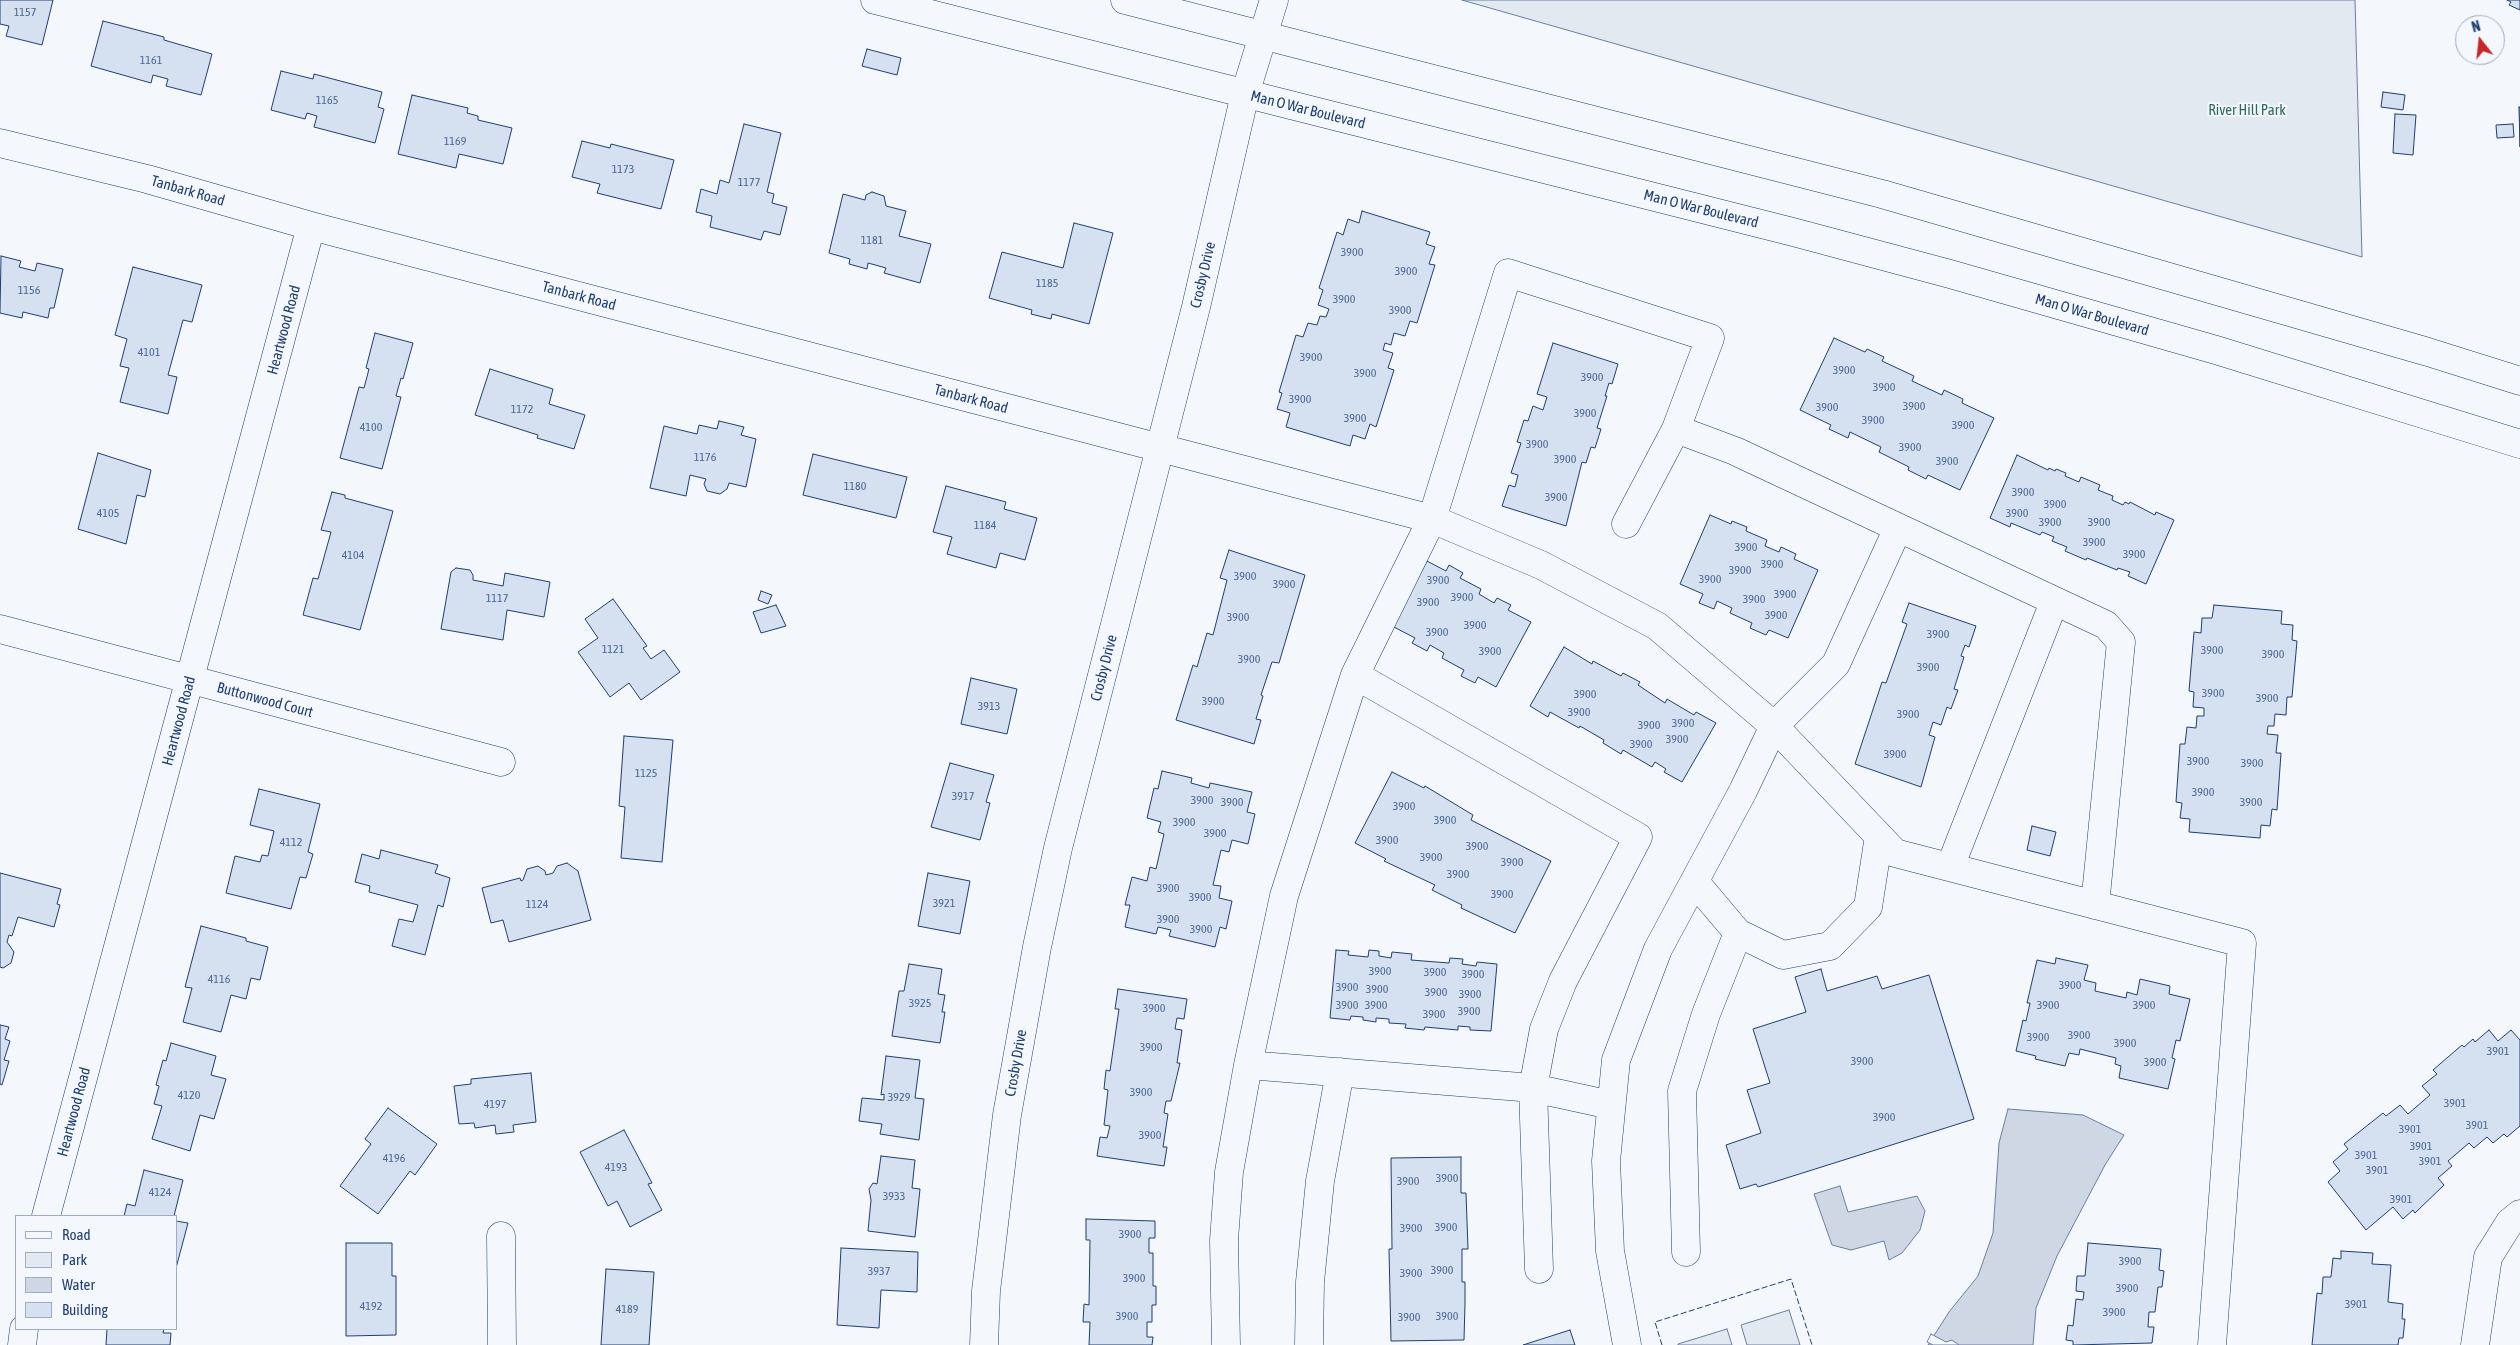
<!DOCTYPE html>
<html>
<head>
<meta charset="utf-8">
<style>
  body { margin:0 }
  #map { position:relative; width:2520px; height:1345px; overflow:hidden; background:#f4f7fb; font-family:"Asap Condensed",sans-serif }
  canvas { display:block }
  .legend { position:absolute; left:15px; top:1215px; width:162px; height:115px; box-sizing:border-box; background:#f4f7fb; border:1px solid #9eadc5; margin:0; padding:6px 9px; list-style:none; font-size:15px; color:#1d3f73 }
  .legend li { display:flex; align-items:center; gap:10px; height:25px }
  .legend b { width:25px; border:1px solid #9eadc5 }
  .north { position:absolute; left:2455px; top:15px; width:50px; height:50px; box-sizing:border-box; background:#f4f7fb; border:1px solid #9eadc5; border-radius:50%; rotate:344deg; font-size:14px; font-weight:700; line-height:20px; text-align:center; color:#1d3f73 }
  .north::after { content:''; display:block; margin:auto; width:18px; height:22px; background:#c62828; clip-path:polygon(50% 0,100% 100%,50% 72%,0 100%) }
</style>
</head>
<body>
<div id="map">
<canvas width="2520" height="1345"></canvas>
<ul class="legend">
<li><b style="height:6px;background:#f4f7fb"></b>Road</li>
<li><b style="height:14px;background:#e3e9f0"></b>Park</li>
<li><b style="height:14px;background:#cfd7e4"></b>Water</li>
<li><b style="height:14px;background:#d5e0f0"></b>Building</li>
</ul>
<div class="north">N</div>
</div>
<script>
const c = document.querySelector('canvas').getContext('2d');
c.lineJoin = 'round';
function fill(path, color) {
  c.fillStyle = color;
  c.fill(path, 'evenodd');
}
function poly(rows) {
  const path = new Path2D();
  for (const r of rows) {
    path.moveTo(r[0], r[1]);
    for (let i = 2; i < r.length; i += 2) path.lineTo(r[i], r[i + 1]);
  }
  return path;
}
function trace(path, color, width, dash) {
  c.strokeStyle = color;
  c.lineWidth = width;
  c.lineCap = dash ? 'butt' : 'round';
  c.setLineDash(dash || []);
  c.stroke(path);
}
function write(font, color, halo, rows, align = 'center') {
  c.font = font + ' "Asap Condensed",sans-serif';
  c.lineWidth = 4;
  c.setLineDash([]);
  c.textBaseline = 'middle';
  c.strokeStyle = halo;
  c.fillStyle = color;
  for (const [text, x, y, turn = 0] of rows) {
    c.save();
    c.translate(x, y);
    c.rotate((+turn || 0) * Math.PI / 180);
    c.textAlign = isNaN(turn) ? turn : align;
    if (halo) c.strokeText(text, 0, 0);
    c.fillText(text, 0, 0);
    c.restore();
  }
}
const green = poly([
  [1462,0,2355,0,2362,257,1462,0],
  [1789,1310,1800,1345,1747,1345,1741,1325,1789,1310],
  [1727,1329,1732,1345,1678,1345,1678,1344,1727,1329]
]);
fill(green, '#e3e9f0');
trace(green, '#687fa3', 1);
const water = poly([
  [2008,1109,2083,1115,2124,1135,2105,1165,2057,1256,2036,1308,2033,1345,1928,1345,1949,1312,1978,1276,1993,1233,1999,1143,2008,1109],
  [1840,1186,1848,1212,1917,1196,1925,1211,1920,1230,1902,1253,1889,1260,1884,1241,1851,1250,1832,1245,1814,1194,1840,1186]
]);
fill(water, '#cfd7e4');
trace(water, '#687fa3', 1);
const pier = poly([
  [1931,1334,1946,1342,1952,1340,1959,1345,1933,1345,1927,1342,1931,1334]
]);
fill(pier, '#f4f7fb');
trace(pier, '#687fa3', 1);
const building = poly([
  [0,0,53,0,42,45,6,36,9,26,0,24,0,0],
  [2507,0,2520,0,2520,10,2509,5,2511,2,2507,0],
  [103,21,164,37,164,40,212,54,201,95,166,86,168,79,153,75,151,83,91,66,103,21],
  [867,49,901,58,897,75,862,66,867,49],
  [281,71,313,79,314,74,382,92,378,107,384,109,375,143,314,127,317,116,307,113,305,119,271,110,281,71],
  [2383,92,2405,95,2403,110,2381,107,2383,92],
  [412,95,468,108,467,113,478,116,478,120,512,128,503,164,459,154,456,168,398,154,412,95],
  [2519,107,2520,107,2520,147,2519,107],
  [2395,114,2416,115,2413,155,2393,153,2395,114],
  [744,124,781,133,767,192,774,194,772,203,787,207,780,235,764,231,761,240,710,227,712,216,696,212,701,189,717,194,720,180,729,183,744,124],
  [2513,124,2514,137,2497,138,2496,125,2513,124],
  [582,141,610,148,611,144,674,160,661,209,597,193,600,184,572,177,582,141],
  [872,192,884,196,886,206,906,211,899,236,931,244,920,283,884,273,886,268,868,263,867,269,849,264,850,259,829,253,843,194,865,200,866,195,872,192],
  [1362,211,1430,232,1426,244,1435,247,1429,264,1435,265,1417,323,1410,321,1405,336,1394,333,1391,345,1385,343,1383,350,1393,353,1388,368,1394,370,1376,427,1370,424,1365,439,1353,435,1350,446,1286,427,1290,413,1277,409,1282,393,1279,392,1296,335,1303,337,1308,323,1317,325,1320,316,1326,317,1329,309,1318,305,1323,290,1319,288,1337,232,1343,235,1348,219,1359,223,1362,211],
  [1074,223,1113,233,1089,324,1052,314,1051,319,1031,314,1032,310,989,298,1002,252,1063,268,1074,223],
  [1,256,21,261,19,267,35,271,37,263,63,269,54,308,50,308,48,318,23,312,22,318,0,313,1,256],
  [133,267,202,285,192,322,183,320,168,375,177,377,168,414,120,402,129,368,120,366,127,339,115,335,133,267],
  [375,333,413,343,403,379,401,378,396,396,401,397,382,469,340,458,359,387,364,388,369,369,366,368,375,333],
  [1834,338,1865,352,1867,349,1884,357,1882,361,1914,376,1912,381,1942,395,1944,390,1963,399,1962,403,1994,418,1960,490,1928,475,1926,479,1908,470,1909,467,1879,452,1881,447,1850,432,1848,438,1829,429,1831,425,1800,410,1834,338],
  [1553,343,1618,364,1612,384,1609,383,1605,396,1607,396,1597,428,1601,429,1595,448,1591,447,1586,463,1582,462,1566,526,1502,506,1509,485,1515,487,1518,475,1511,473,1521,443,1517,442,1524,420,1528,421,1533,406,1543,410,1547,397,1537,394,1553,343],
  [490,369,553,389,549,404,585,415,574,449,537,438,538,435,475,415,490,369],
  [719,421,744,427,741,435,756,439,746,487,729,483,727,489,720,494,707,491,704,484,706,479,690,475,686,496,650,488,664,426,697,434,699,425,717,429,719,421],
  [98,453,151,470,145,497,137,495,126,544,78,529,98,453],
  [813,454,907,477,896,518,803,495,813,454],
  [2017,455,2048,470,2049,468,2055,471,2056,469,2066,473,2065,476,2079,482,2081,477,2100,485,2098,490,2113,496,2112,500,2123,505,2125,502,2129,504,2130,502,2155,515,2156,512,2174,520,2146,584,2128,576,2130,572,2118,568,2117,570,2087,558,2086,560,2065,551,2067,547,2052,541,2054,537,2042,532,2040,535,2011,523,2010,527,1990,518,2017,455],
  [946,486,1006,502,1004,509,1037,518,1025,560,1000,553,996,568,947,554,952,537,933,532,946,486],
  [332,492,345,495,345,498,393,511,360,630,303,615,313,578,318,579,331,532,321,530,332,492],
  [1710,515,1731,524,1732,521,1747,527,1746,531,1767,540,1765,546,1779,552,1781,547,1796,554,1794,559,1818,570,1788,638,1769,630,1766,635,1750,628,1752,623,1730,613,1732,608,1717,601,1714,609,1699,603,1703,594,1680,584,1710,515],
  [1229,550,1305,575,1279,663,1272,662,1261,695,1263,696,1256,719,1261,720,1254,744,1176,720,1193,665,1197,667,1207,633,1213,635,1227,580,1220,578,1229,550],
  [1427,561,1446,571,1449,565,1463,573,1460,578,1481,589,1479,594,1494,603,1497,598,1511,605,1508,610,1531,622,1496,687,1478,677,1475,683,1461,676,1464,670,1442,658,1444,653,1430,645,1427,651,1412,643,1415,638,1392,626,1427,561],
  [456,568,470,570,473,575,473,580,503,586,505,573,550,582,544,617,507,610,503,640,441,629,451,572,456,568],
  [761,591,772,595,768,604,758,600,761,591],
  [613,599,647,646,643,648,651,659,664,650,680,672,641,700,629,683,610,697,578,652,598,638,585,619,613,599],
  [1909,603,1976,626,1969,647,1965,645,1961,656,1964,657,1954,689,1958,690,1951,709,1947,707,1941,725,1933,722,1929,735,1935,737,1921,787,1855,764,1882,682,1886,683,1907,624,1902,622,1909,603],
  [776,605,786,626,761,633,753,612,776,605],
  [2214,605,2282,611,2281,624,2293,625,2292,640,2297,641,2292,697,2287,697,2286,715,2275,714,2274,726,2268,726,2267,734,2278,735,2276,753,2281,753,2277,810,2272,809,2270,826,2261,825,2260,838,2189,832,2190,819,2180,818,2182,803,2176,802,2180,744,2185,744,2187,727,2196,728,2197,716,2204,716,2204,708,2193,707,2194,692,2189,691,2194,632,2201,633,2202,618,2212,618,2214,605],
  [1564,647,1592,664,1593,661,1621,676,1623,673,1640,682,1638,685,1665,703,1667,699,1694,715,1696,712,1716,723,1682,782,1664,772,1666,769,1655,762,1652,767,1623,750,1621,754,1603,743,1604,740,1580,726,1579,728,1550,712,1548,717,1530,706,1564,647],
  [971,678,1017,689,1007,734,961,724,971,678],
  [624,736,673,740,662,862,621,858,625,807,619,806,624,736],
  [950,763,994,775,986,802,990,803,980,840,931,827,950,763],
  [1162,771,1192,778,1191,783,1209,788,1210,783,1252,792,1247,812,1255,814,1248,844,1232,840,1229,852,1221,850,1213,885,1221,886,1219,898,1232,901,1226,929,1220,927,1215,947,1169,936,1171,930,1158,927,1156,934,1125,927,1130,905,1125,905,1132,877,1147,881,1150,867,1156,869,1164,834,1158,832,1161,822,1147,818,1154,788,1158,789,1162,771],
  [1392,772,1424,788,1425,786,1473,815,1471,820,1551,861,1515,933,1461,908,1462,905,1432,890,1435,885,1384,861,1386,859,1355,843,1392,772],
  [259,789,320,804,308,852,313,854,306,878,300,877,291,909,226,893,235,856,260,862,262,855,268,856,274,831,250,825,259,789],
  [2032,826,2056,832,2050,856,2027,850,2032,826],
  [381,850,438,865,435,873,450,878,443,907,438,905,425,955,392,946,399,919,413,922,418,905,369,892,370,886,355,882,362,854,379,859,381,850],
  [567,863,578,871,591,920,509,942,503,920,491,923,482,888,520,878,521,881,523,880,527,869,538,866,545,871,546,875,553,873,557,866,567,863],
  [0,873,61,889,57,904,60,905,54,927,18,917,12,936,9,935,7,942,14,952,11,963,3,968,0,967,0,873],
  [928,873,970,881,960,934,918,926,928,873],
  [201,926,246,938,246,941,268,947,260,980,251,978,246,999,231,995,221,1032,183,1022,192,988,185,987,201,926],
  [1336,950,1349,951,1348,955,1368,957,1369,950,1379,951,1379,956,1391,958,1392,952,1412,954,1411,960,1449,963,1450,958,1463,959,1462,964,1476,966,1477,962,1497,964,1491,1031,1470,1030,1470,1027,1458,1026,1458,1030,1425,1027,1424,1030,1405,1028,1406,1024,1389,1023,1389,1019,1376,1018,1376,1022,1363,1020,1363,1017,1351,1016,1350,1020,1330,1018,1336,950],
  [2056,958,2088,965,2084,980,2096,983,2095,991,2126,998,2127,992,2137,995,2140,979,2170,986,2169,994,2190,999,2180,1041,2176,1040,2172,1058,2175,1059,2168,1089,2119,1078,2121,1066,2115,1064,2116,1058,2080,1049,2079,1055,2069,1053,2065,1066,2035,1059,2036,1056,2016,1051,2023,1020,2026,1021,2030,1003,2027,1003,2037,960,2055,964,2056,958],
  [909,964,942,969,938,994,945,995,942,1012,945,1012,940,1043,892,1036,899,991,904,991,909,964],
  [1821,969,1827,991,1877,976,1882,989,1929,975,1974,1119,1758,1187,1756,1184,1740,1189,1726,1145,1761,1133,1747,1090,1770,1083,1753,1029,1806,1012,1795,977,1821,969],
  [1118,989,1187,999,1184,1019,1177,1018,1175,1029,1182,1030,1177,1063,1180,1063,1171,1101,1166,1101,1164,1113,1168,1114,1163,1147,1167,1147,1164,1166,1097,1156,1100,1137,1107,1138,1110,1126,1104,1125,1108,1090,1104,1089,1106,1070,1110,1071,1119,1009,1115,1009,1118,989],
  [0,1025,9,1027,5,1039,10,1041,4,1060,9,1061,2,1085,0,1084,0,1025],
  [2489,1030,2498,1041,2511,1030,2520,1040,2520,1126,2507,1137,2504,1134,2493,1143,2487,1137,2474,1148,2469,1143,2448,1161,2452,1166,2438,1178,2444,1185,2415,1213,2413,1210,2403,1219,2393,1207,2366,1230,2328,1182,2340,1171,2333,1162,2348,1149,2344,1144,2383,1113,2386,1116,2400,1105,2408,1114,2430,1095,2422,1086,2437,1074,2433,1070,2462,1045,2464,1047,2473,1039,2475,1042,2489,1030],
  [171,1043,216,1056,211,1075,226,1079,214,1119,200,1115,190,1151,152,1139,162,1106,154,1104,159,1086,156,1085,163,1060,166,1061,171,1043],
  [886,1056,920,1060,915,1098,924,1099,919,1140,880,1134,882,1124,859,1121,862,1098,884,1100,884,1094,881,1095,886,1056],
  [531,1073,536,1122,513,1125,514,1132,496,1134,495,1125,475,1128,474,1123,459,1124,454,1086,471,1084,471,1079,531,1073],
  [388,1108,437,1144,415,1175,410,1171,378,1214,340,1186,371,1144,365,1139,388,1108],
  [624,1130,652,1183,648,1184,662,1210,630,1227,617,1201,608,1206,580,1152,624,1130],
  [881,1156,915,1160,912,1188,920,1189,915,1237,868,1231,871,1200,869,1189,873,1183,877,1184,881,1156],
  [1461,1157,1461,1193,1466,1193,1468,1249,1462,1249,1462,1282,1465,1282,1465,1303,1464,1340,1391,1341,1389,1249,1392,1249,1391,1158,1461,1157],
  [144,1170,183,1180,174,1216,124,1216,127,1204,135,1206,144,1170],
  [1086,1219,1155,1221,1155,1238,1149,1238,1149,1253,1153,1253,1153,1286,1156,1286,1156,1305,1152,1305,1152,1322,1147,1322,1147,1337,1153,1337,1152,1345,1089,1345,1090,1322,1083,1322,1084,1304,1089,1305,1090,1240,1086,1240,1086,1219],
  [176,1221,188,1223,176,1268,176,1221],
  [346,1243,392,1243,392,1276,396,1276,396,1335,346,1336,346,1243],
  [2088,1243,2161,1249,2159,1270,2164,1271,2162,1287,2158,1287,2155,1312,2149,1312,2148,1327,2154,1327,2152,1343,2073,1345,2073,1341,2066,1340,2068,1325,2073,1326,2076,1299,2083,1300,2084,1292,2076,1291,2077,1276,2085,1276,2088,1243],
  [841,1248,918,1252,917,1292,881,1290,879,1328,837,1325,841,1248],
  [2341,1251,2373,1253,2372,1264,2391,1265,2388,1302,2403,1304,2402,1319,2405,1319,2403,1338,2399,1338,2398,1345,2312,1345,2317,1293,2322,1294,2323,1277,2331,1277,2333,1258,2341,1259,2341,1251],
  [606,1269,654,1272,649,1345,601,1345,606,1269],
  [107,1329,164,1329,163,1333,171,1333,170,1345,106,1345,107,1329],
  [1570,1330,1575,1345,1523,1345,1570,1330]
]);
fill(building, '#d5e0f0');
trace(building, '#1d3f73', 1);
const minor = poly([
  [0,143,147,179,311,226,1432,519,1541,565,1657,626,1774,726,1895,853,2242,943,2212,1345],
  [1626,524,1676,429],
  [0,629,501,762],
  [1355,675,1432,519,1508,273,1710,338,1676,429,1735,451,2106,625,2121,642,2095,905],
  [1950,867,2054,602],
  [1695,882,1738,933,1783,955,1830,946,1868,907,1879,836],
  [46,1216,311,226],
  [501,1236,502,1345],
  [1686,1252,1682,1091,1706,1014,1738,933],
  [1539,1269,1533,1088,1248,1065,1284,896,1355,675,1638,837,1563,981,1544,1029,1533,1088,1611,1105],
  [22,1345,24,1329],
  [984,1345,986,1291,1007,1115,1037,947,1058,848,1196,307,1245,94,1274,0],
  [1226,1345,1224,1240,1229,1172,1248,1065],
  [1309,1345,1310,1282,1320,1181,1340,1072],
  [1627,1345,1610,1251,1606,1161,1616,1060,1658,949,1743,791,1774,726,1836,664,1898,528],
  [2475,1345,2488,1257,2510,1222,2520,1214]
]);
const primary = poly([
  [875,0,1793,232,1950,274,2216,350,2520,444],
  [1125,0,1882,194,2428,352,2520,381]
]);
trace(minor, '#1d3f73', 29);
trace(primary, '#1d3f73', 29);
trace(minor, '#f4f7fb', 28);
trace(primary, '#f4f7fb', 28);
trace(poly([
  [1662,1345,1655,1322,1791,1279,1812,1345]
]), '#1d3f73', 1, [6, 2.5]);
write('12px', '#4b6792', null, [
  ["1157",25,12],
  ["1161",151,60],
  ["1165",327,100],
  ["1169",455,141],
  ["1173",623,169],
  ["1177",749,182],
  ["1181",872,240],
  ["3900",1352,252],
  ["3900",1406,271],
  ["1185",1047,283],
  ["1156",29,290],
  ["3900",1344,299],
  ["3900",1400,310],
  ["4101",149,352],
  ["3900",1311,357],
  ["3900",1844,370],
  ["3900",1365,373],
  ["3900",1592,377],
  ["3900",1884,387],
  ["3900",1300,399],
  ["3900",1914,406],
  ["3900",1827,407],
  ["1172",522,409],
  ["3900",1585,413],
  ["3900",1355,418],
  ["3900",1873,420],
  ["3900",1963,425],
  ["4100",371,427],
  ["3900",1537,444],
  ["3900",1910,447],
  ["1176",705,457],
  ["3900",1565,459],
  ["3900",1947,461],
  ["1180",855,486],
  ["3900",2023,492],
  ["3900",1556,497],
  ["3900",2055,504],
  ["4105",108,513],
  ["3900",2017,513],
  ["3900",2050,522],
  ["3900",2099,522],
  ["1184",985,525],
  ["3900",2094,542],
  ["3900",1746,547],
  ["3900",2134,554],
  ["4104",353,555],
  ["3900",1772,564],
  ["3900",1740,570],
  ["3900",1245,576],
  ["3900",1710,579],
  ["3900",1438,580],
  ["3900",1284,584],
  ["3900",1785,594],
  ["3900",1462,597],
  ["1117",497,598],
  ["3900",1754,599],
  ["3900",1428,602],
  ["3900",1776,615],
  ["3900",1238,617],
  ["3900",1475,625],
  ["3900",1437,632],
  ["3900",1938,634],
  ["1121",613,649],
  ["3900",2212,650],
  ["3900",1490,651],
  ["3900",2273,654],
  ["3900",1249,659],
  ["3900",1928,667],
  ["3900",2213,693],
  ["3900",1585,694],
  ["3900",2267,698],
  ["3900",1213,701],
  ["3913",989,706],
  ["3900",1579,712],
  ["3900",1908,714],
  ["3900",1683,723],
  ["3900",1649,725],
  ["3900",1677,739],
  ["3900",1641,744],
  ["3900",1895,754],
  ["3900",2198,761],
  ["3900",2252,763],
  ["1125",646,773],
  ["3900",2203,792],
  ["3917",963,796],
  ["3900",1202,800],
  ["3900",1232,802],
  ["3900",2251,802],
  ["3900",1404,806],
  ["3900",1445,820],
  ["3900",1184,822],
  ["3900",1215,833],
  ["3900",1387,840],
  ["4112",291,842],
  ["3900",1477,846],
  ["3900",1431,857],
  ["3900",1512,862],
  ["3900",1458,874],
  ["3900",1168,888],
  ["3900",1502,894],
  ["3900",1200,897],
  ["3921",944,903],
  ["1124",537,904],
  ["3900",1168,919],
  ["3900",1201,929],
  ["3900",1380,971],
  ["3900",1435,972],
  ["3900",1473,974],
  ["4116",219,979],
  ["3900",2070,985],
  ["3900",1347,987],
  ["3900",1377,989],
  ["3900",1436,992],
  ["3900",1470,994],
  ["3925",920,1003],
  ["3900",1347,1005],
  ["3900",1376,1005],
  ["3900",2048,1005],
  ["3900",2144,1005],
  ["3900",1154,1008],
  ["3900",1469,1011],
  ["3900",1434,1014],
  ["3900",2079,1035],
  ["3900",2038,1037],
  ["3900",2125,1043],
  ["3900",1151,1047],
  ["3901",2498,1051],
  ["3900",1862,1061],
  ["3900",2155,1062],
  ["3900",1141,1092],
  ["4120",189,1095],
  ["3929",899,1097],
  ["3901",2455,1103],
  ["4197",495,1104],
  ["3900",1884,1117],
  ["3901",2477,1125],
  ["3901",2410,1129],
  ["3900",1150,1135],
  ["3901",2421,1146],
  ["3901",2366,1155],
  ["4196",394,1158],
  ["3901",2430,1161],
  ["4193",616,1167],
  ["3901",2377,1170],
  ["3900",1447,1178],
  ["3900",1408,1181],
  ["4124",160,1192],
  ["3933",894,1196],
  ["3901",2401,1199],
  ["3900",1446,1227],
  ["3900",1411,1228],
  ["3900",1130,1234],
  ["3900",2130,1261],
  ["3900",1442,1270],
  ["3937",879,1271],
  ["3900",1411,1273],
  ["3900",1134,1278],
  ["3900",2127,1288],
  ["3901",2356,1304],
  ["4192",371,1306],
  ["4189",627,1309],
  ["3900",2114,1312],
  ["3900",1127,1316],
  ["3900",1447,1316],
  ["3900",1409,1317]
]);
write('15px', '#1d3f73', '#f4f7fb', [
  ["Man O War Boulevard",1308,110,14],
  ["Tanbark Road",188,191,16],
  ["Man O War Boulevard",1701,209,14],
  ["Crosby Drive",1203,275,-77],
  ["Tanbark Road",579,296,15],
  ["Man O War Boulevard",2092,315,16],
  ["Heartwood Road",284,330,-75],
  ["Tanbark Road",971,399,15],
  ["Crosby Drive",1104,668,-76],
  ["Buttonwood Court",265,700,15],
  ["Heartwood Road",179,721,-75],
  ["Crosby Drive",1016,1063,-80],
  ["Heartwood Road",74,1112,-75]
]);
write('15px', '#2c6c60', '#f4f7fb', [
  ["River Hill Park",2247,110]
]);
</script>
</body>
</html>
